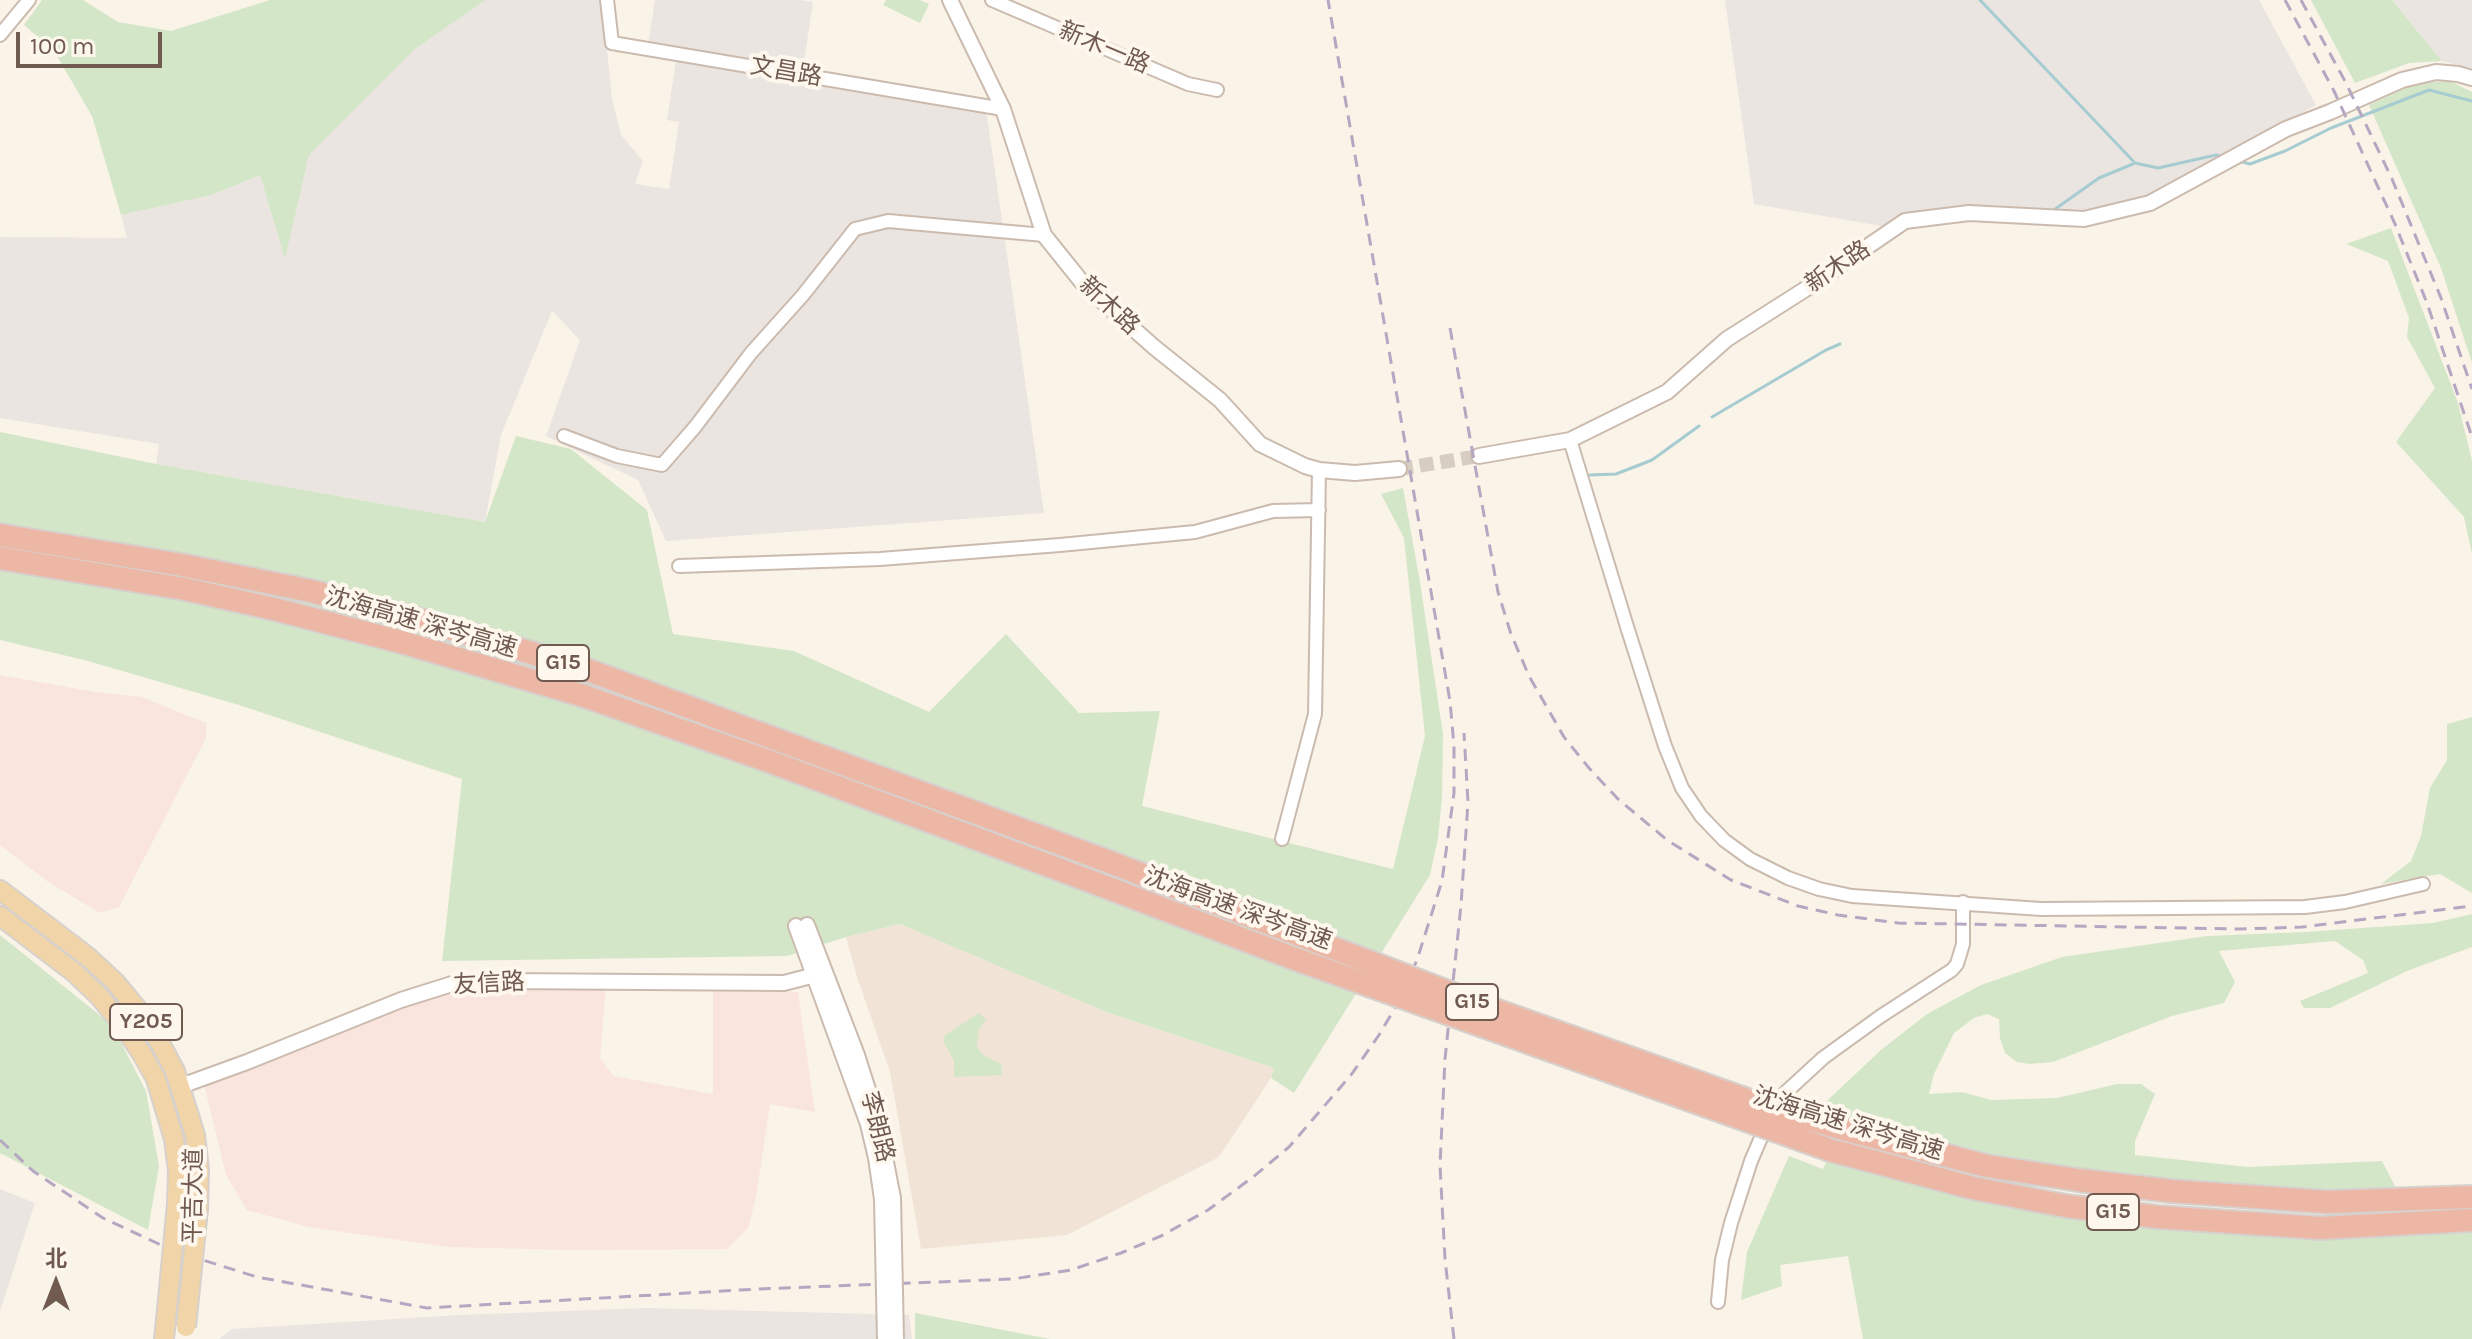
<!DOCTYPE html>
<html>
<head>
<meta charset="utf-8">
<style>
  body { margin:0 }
  #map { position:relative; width:2472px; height:1339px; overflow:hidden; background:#faf3e8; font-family:Karla,"Noto Sans SC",sans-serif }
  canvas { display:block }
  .north { position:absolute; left:16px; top:1243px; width:80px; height:80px; -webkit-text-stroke:6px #fdf7ee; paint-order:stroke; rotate:0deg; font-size:22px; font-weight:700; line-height:32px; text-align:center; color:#715a4f }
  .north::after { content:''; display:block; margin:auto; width:28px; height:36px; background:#715a4f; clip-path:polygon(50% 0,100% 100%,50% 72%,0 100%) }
  .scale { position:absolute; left:16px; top:32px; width:146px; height:36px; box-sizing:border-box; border:4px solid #715a4f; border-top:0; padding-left:10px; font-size:24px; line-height:28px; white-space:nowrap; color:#715a4f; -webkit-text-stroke:6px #fdf7ee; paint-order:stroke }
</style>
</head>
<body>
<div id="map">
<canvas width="2472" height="1339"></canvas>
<div class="north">北</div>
<div class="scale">100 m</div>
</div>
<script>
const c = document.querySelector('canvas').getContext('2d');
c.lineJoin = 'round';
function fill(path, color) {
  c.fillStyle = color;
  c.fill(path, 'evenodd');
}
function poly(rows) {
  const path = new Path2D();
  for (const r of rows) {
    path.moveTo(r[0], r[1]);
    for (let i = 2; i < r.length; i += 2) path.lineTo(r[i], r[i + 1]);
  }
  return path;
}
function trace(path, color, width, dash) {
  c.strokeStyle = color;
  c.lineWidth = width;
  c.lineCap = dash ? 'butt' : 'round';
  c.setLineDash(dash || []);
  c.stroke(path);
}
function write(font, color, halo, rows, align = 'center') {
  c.font = font + ' Karla,"Noto Sans SC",sans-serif';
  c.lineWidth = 8;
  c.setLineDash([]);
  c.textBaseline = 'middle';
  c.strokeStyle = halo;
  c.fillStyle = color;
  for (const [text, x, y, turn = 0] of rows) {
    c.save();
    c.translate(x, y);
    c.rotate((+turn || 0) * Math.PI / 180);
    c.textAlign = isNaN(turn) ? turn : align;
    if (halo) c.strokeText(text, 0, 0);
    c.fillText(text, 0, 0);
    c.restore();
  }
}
fill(poly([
  [900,924,1106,1012,1275,1068,1271,1078,1219,1157,1067,1235,921,1249,890,1072,858,980,846,937]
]), '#f1e4d7');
fill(poly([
  [0,675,95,692,142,697,206,723,206,738,119,907,100,913,47,881,0,845],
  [456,982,606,985,600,1058,613,1076,713,1094,713,991,798,992,815,1112,770,1104,756,1197,748,1228,727,1249,573,1250,448,1247,308,1227,247,1210,226,1175,204,1084]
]), '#f9e5dd');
fill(poly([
  [486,0,602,0,612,98,621,135,643,161,635,184,669,189,679,122,667,120,676,61,986,109,1044,513,666,541,638,480,546,436,580,340,552,311,501,435,485,522,156,464,159,444,0,418,0,237,127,238,121,215,212,195,260,175,285,257,309,155,415,49],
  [655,0,801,0,813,2,803,69,648,45],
  [1725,0,2259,0,2316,105,2147,198,2083,213,2036,212,1887,227,1754,204],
  [2392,0,2472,0,2472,69,2442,61],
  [0,1189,35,1203,0,1311],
  [647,1308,909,1315,912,1339,219,1339,232,1329,459,1315]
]), '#ebe5e1');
fill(poly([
  [42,0,83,0,118,22,171,31,270,0,486,0,415,49,309,155,285,259,260,175,212,195,121,215,92,116,54,51,24,25],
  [886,0,920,0,929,4,920,23,883,5],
  [2311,0,2392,0,2442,61,2409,63,2355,83],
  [2450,81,2472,92,2472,363,2441,268,2369,105,2417,83],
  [2391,228,2458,403,2472,461,2472,554,2464,517,2396,442,2435,388,2407,337,2409,318,2388,261,2346,244],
  [0,432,156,464,485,522,516,436,571,449,647,510,673,634,794,651,929,712,1006,634,1079,713,1160,711,1142,806,1393,869,1425,736,1404,538,1381,494,1403,488,1420,582,1443,734,1442,798,1438,838,1430,875,1294,1093,1271,1078,1274,1068,1106,1012,900,924,846,937,787,956,442,961,462,779,239,705,88,661,0,640],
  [2472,717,2472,893,2440,874,2381,884,2411,861,2421,836,2430,788,2447,760,2447,724],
  [2472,914,2472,947,2407,971,2330,1008,2304,1008,2300,1001,2368,973,2363,960,2335,941,2219,951,2235,982,2224,1003,2172,1016,2053,1062,2029,1064,2017,1062,2005,1053,2000,1038,1999,1019,1987,1014,1974,1018,1954,1033,1934,1074,1929,1094,1962,1092,1991,1100,2057,1098,2117,1084,2141,1084,2155,1094,2135,1141,2135,1155,2248,1167,2382,1161,2397,1190,2294,1192,2142,1182,2010,1162,1815,1112,1881,1050,1927,1014,1981,985,2062,957,2207,936,2305,932,2433,923],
  [0,935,112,1025,146,1091,159,1166,148,1230,0,1153],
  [979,1013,986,1020,979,1030,977,1045,980,1052,987,1057,1001,1064,1003,1075,954,1077,954,1061,943,1041,945,1035],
  [1789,1156,1823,1169,1829,1156,1987,1200,2077,1218,2200,1230,2336,1235,2472,1233,2472,1339,1863,1339,1848,1256,1780,1265,1782,1286,1741,1300,1747,1252],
  [915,1313,1050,1339,915,1339]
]), '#d4e6c8');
trace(poly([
  [1980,0,2135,163,2158,168,2216,155,2224,157],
  [2239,161,2250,164,2285,151,2331,128,2429,90,2472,101],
  [2051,212,2099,178,2133,164],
  [1712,417,1826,350,1840,344],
  [1590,475,1616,474,1652,460,1699,426]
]), '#a6ccd2', 3);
trace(poly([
  [1399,469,1479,456]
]), '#d8cdc2', 14, [14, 7]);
const minor = poly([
  [607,0,612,43,1003,109],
  [992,0,1188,84,1217,90],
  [0,35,29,0],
  [564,436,617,456,662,465,695,427,751,353,803,295,855,229,888,221,1044,235],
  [1570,440,1628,630,1665,746,1682,788,1701,816,1724,840,1750,859,1788,878,1819,889,1852,896,2041,909,2305,907,2345,902,2423,884],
  [679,566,880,559,1060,545,1195,532,1273,511,1319,510],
  [1282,839,1315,714,1319,470],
  [1718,1302,1722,1260,1731,1223,1751,1161,1769,1119,1785,1093,1823,1058,1881,1016,1952,970,1957,964,1963,944,1963,902]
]);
const tertiary = poly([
  [950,0,1003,109,1044,235,1085,286,1154,347,1220,400,1260,444,1305,466,1319,470,1355,473,1399,469],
  [1479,456,1570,440,1667,392,1727,339,1804,290,1905,221,1969,213,2084,219,2150,203,2286,129,2330,112,2402,80,2436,72,2458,74,2472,78],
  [807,925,857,1055,878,1121,893,1198],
  [796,926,868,1124,876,1158,882,1199],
  [181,1086,247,1062,401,1000,455,983,503,981,784,983,815,975]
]);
const primary = poly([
  [0,890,88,957,115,982,139,1011,160,1043,175,1071,195,1135,199,1170,198,1209],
  [0,916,75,973,99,996,122,1024,142,1054,156,1079,174,1139,178,1171,177,1204],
  [164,1339,166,1320]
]);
const motorway = poly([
  [0,535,182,565,311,591,425,621,585,669,1107,861],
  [0,558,185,589,274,609,405,643,584,696,771,762,1098,884],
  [1843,1129,1987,1166,2078,1180,2171,1191,2327,1202,2472,1197],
  [1830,1150,1973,1188,2066,1206,2158,1217,2320,1228,2472,1220]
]);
trace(minor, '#cbbbaf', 16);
trace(tertiary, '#cbbbaf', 18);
trace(primary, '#d7d1ce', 22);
trace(motorway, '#d7d1ce', 26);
trace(minor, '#fff', 12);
trace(tertiary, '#fff', 14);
trace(primary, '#f1d5a8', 18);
trace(motorway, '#edb7a6', 22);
trace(poly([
  [2285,0,2334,91,2395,224,2427,303,2472,437],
  [2301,0,2346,83,2392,179,2441,298,2472,389],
  [1450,328,1498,592,1511,634,1529,676,1564,737,1589,768,1618,799,1667,840,1731,880,1798,906,1838,915,1898,923,2241,929,2302,927,2472,906],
  [0,1140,33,1171,103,1218,174,1251,257,1277,427,1308,758,1289,1013,1279,1071,1270,1121,1253,1161,1236,1208,1210,1253,1177,1289,1147,1351,1075,1379,1035,1395,1008,1417,960,1442,881,1454,793,1454,746,1450,701,1328,0],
  [1454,1339,1445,1259,1440,1165,1445,1059,1461,905,1468,802,1464,733]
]), '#b5a7c2', 3, [12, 8]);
const tertiaryBridge = poly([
  [893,1198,896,1339],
  [882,1199,885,1339]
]);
const primaryBridge = poly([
  [166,1320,177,1204],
  [186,1327,198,1209]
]);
const motorwayBridge = poly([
  [1107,861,1484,1006,1770,1108,1843,1129],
  [1098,884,1290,957,1830,1150]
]);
trace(tertiaryBridge, '#cbbbaf', 18, []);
trace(primaryBridge, '#d7d1ce', 22, []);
trace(motorwayBridge, '#d7d1ce', 26, []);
trace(tertiaryBridge, '#fff', 14);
trace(primaryBridge, '#f1d5a8', 18);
trace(motorwayBridge, '#edb7a6', 22);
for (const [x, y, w] of [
  [563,663,52],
  [1472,1002,52],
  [146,1022,72],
  [2113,1212,52]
]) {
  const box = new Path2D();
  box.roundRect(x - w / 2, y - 18, w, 36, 6);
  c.fillStyle = '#fdf7ee';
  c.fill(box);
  trace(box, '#715a4f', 2);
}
write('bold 22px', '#715a4f', null, [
  ["G15",563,663],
  ["G15",1472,1002],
  ["Y205",146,1022],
  ["G15",2113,1212]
]);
write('24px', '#715a4f', '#fdf7ee', [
  ["新木一路",1104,48,23],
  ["文昌路",786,72,10],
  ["新木路",1838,267,-34],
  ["新木路",1109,306,43],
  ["沈海高速 深岑高速",421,623,16],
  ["沈海高速 深岑高速",1238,909,20],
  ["友信路",489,984,-3],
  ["沈海高速 深岑高速",1848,1124,17],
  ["李朗路",877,1127,76],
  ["平吉大道",194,1196,-89]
]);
</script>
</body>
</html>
